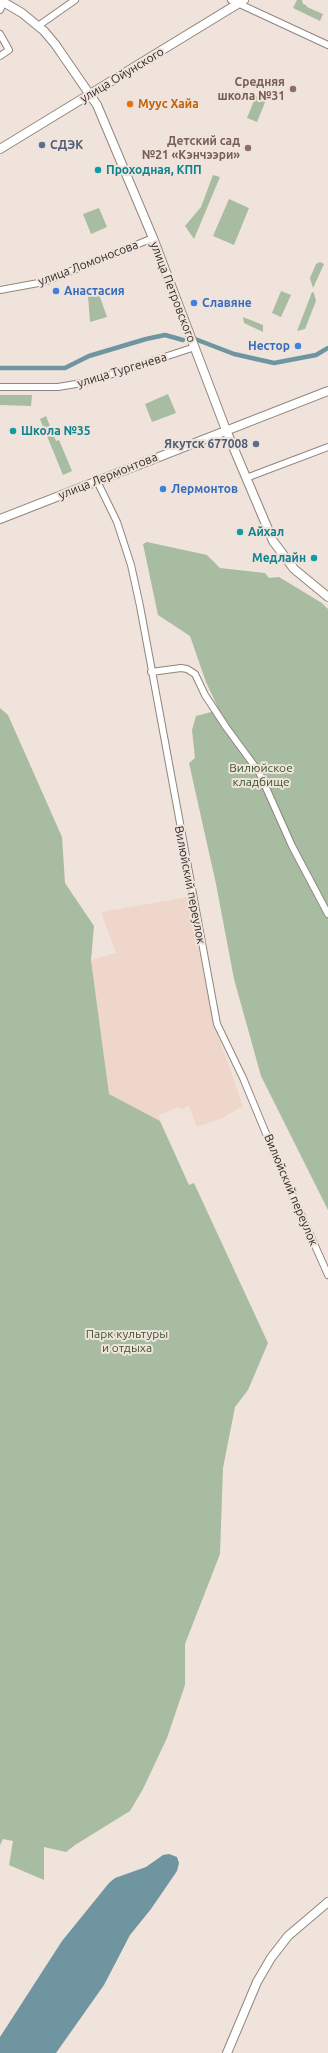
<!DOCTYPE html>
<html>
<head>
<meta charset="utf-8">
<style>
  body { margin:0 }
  canvas { display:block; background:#efe3db }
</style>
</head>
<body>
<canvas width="328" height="2053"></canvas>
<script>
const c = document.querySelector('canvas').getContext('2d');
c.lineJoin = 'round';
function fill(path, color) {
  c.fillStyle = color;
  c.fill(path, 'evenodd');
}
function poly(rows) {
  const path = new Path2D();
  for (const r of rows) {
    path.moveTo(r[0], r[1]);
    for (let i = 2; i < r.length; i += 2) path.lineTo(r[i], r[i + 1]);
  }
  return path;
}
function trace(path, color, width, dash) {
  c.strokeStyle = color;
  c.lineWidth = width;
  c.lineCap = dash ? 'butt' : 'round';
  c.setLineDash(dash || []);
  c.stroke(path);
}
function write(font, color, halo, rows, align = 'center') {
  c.font = font + ' Ubuntu,sans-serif';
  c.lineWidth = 4;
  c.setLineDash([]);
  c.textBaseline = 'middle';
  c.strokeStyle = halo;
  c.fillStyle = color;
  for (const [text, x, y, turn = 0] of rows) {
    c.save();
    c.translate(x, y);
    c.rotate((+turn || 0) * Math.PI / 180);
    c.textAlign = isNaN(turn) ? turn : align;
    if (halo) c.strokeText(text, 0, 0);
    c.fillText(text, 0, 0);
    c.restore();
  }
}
fill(poly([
  [188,897,213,1021,243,1106,222,1118,197,1127,189,1106,181,1109,178,1107,159,1115,160,1121,109,1094,91,960,116,953,101,912]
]), '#eed6cb');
fill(poly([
  [297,0,302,0,303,4,306,5,307,7,323,14,320,21,293,8],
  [256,96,266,100,257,122,247,118],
  [213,175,220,177,194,239,185,226,201,207],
  [229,199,249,208,234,245,213,236],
  [99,208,107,227,91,234,83,214],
  [320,262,324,264,313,288,310,278,316,264],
  [281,291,291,295,281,317,272,313],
  [312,292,314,293,316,301,305,329,297,331],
  [99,294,107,317,90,322,88,296],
  [243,317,263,325,263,332,244,323],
  [168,394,176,413,152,422,145,404],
  [0,395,32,395,31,406,0,405],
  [46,416,56,441,59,440,72,471,63,475,40,419],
  [147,542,207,555,220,568,265,573,269,578,279,577,322,603,328,609,328,1210,261,1076,234,979,216,884,189,763,195,758,192,730,196,716,219,710,206,682,190,636,158,615,143,544],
  [0,708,8,715,62,837,65,883,94,926,91,960,109,1094,160,1121,189,1185,194,1183,268,1343,248,1390,235,1407,223,1468,220,1554,185,1644,185,1685,167,1738,143,1789,130,1811,75,1845,66,1852,44,1847,44,1880,9,1865,13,1841,3,1839,0,1845]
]), '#a8bca2');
fill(poly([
  [169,1854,177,1857,179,1863,177,1871,151,1909,130,1935,104,1985,56,2053,0,2053,0,2037,62,1941,109,1883,115,1878,146,1867,163,1855]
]), '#6f95a0');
trace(poly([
  [195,339,234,354,274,363,316,355,328,348],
  [0,368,65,368,89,356,146,339,165,335,183,340]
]), '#6f95a0', 4.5);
const minor = poly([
  [231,0,328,45],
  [0,10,4,2],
  [38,26,75,0],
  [0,34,9,50,0,56],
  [0,290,44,282,153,238],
  [0,387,58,387,88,382,195,347],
  [246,478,328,447],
  [97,481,117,522,131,565,140,606,217,1024,243,1078,277,1160,328,1275],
  [151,672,181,668,187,669,195,674,205,695,226,727,259,772,292,846,328,914]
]);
const major = poly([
  [0,0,22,13,44,31,55,44,97,105,153,238,226,430,273,541,294,569,328,597],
  [0,149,244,0],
  [0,519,328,391],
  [227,2053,257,1982,271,1958,288,1936,328,1902]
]);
trace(minor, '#90867f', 8);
trace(major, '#90867f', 10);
trace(minor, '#fff', 6);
trace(major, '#fff', 8);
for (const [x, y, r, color] of [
  [293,89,4,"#8d6e63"],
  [130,104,4,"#e8710a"],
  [42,145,4,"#5c6f8a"],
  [248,148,4,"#8d6e63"],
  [98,170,4,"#0f9aa8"],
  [56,291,4,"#3f7fe0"],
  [194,303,4,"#3f7fe0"],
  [298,346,4,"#3f7fe0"],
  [13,431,4,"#0f9aa8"],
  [256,444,4,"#5c6f8a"],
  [163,489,4,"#3f7fe0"],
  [240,532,4,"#0f9aa8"],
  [314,558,4,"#0f9aa8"]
]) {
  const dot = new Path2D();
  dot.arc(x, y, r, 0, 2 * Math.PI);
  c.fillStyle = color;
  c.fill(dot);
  trace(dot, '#efe3db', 1.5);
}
write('12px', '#2f2b28', '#efe3db', [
  ["улица Ойунского",122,75,-31],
  ["улица Ломоносова",88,263,-21],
  ["улица Петровского",173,292,69],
  ["улица Тургенева",122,370,-17],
  ["улица Лермонтова",108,476,-22],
  ["Вилюйский переулок",190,885,79],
  ["Вилюйский переулок",291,1190,67]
]);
write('bold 12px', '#785e54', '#efe3db', [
  ["Средняя",285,82],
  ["школа №31",285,96],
  ["Детский сад",240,141],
  ["№21 «Кэнчээри»",240,155]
], 'right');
write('bold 12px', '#c56008', '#efe3db', [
  ["Муус Хайа",138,104]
], 'left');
write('bold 12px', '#4e5e75', '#efe3db', [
  ["СДЭК",50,145],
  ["Якутск 677008",248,444,"right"]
], 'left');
write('bold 12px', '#0d838f', '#efe3db', [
  ["Проходная, КПП",106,170],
  ["Школа №35",21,431],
  ["Айхал",248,532],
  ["Медлайн",306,558,"right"]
], 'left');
write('bold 12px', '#366cbe', '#efe3db', [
  ["Анастасия",64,291],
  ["Славяне",202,303],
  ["Нестор",290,346,"right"],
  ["Лермонтов",171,489]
], 'left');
write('12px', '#37562d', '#efe3db', [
  ["Вилюйское",261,768],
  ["кладбище",261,782],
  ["Парк культуры",127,1334],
  ["и отдыха",127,1348]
]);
</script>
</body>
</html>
